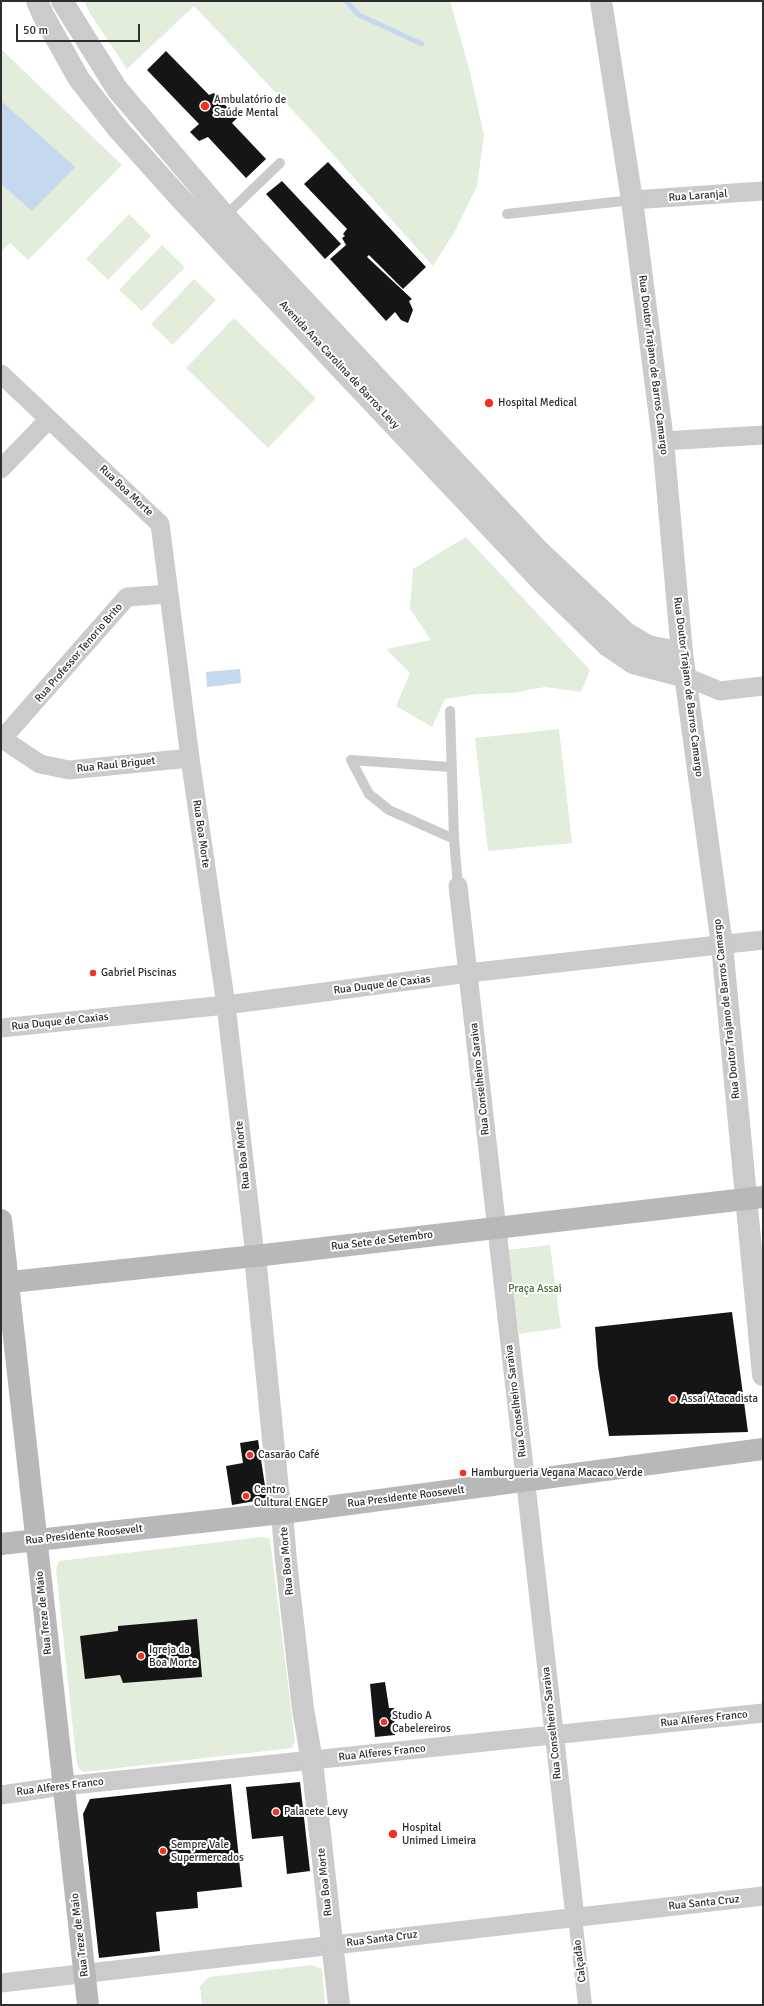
<!DOCTYPE html>
<html>
<head>
<meta charset="utf-8">
<style>
  body { margin:0 }
  #map { position:relative; width:764px; height:2006px; overflow:hidden; background:#fff; font-family:Signika,sans-serif }
  canvas { display:block }
  .frame { position:absolute; inset:0; border:2px solid #2e2e2e; pointer-events:none }
  .scale { position:absolute; left:16px; top:24px; width:124px; height:18px; box-sizing:border-box; border:2px solid #2e2e2e; border-top:0; padding-left:5px; font-size:12px; line-height:14px; white-space:nowrap; color:#2e2e2e; -webkit-text-stroke:3px #fff; paint-order:stroke }
</style>
</head>
<body>
<div id="map">
<canvas width="764" height="2006"></canvas>
<div class="frame"></div>
<div class="scale">50 m</div>
</div>
<script>
const c = document.querySelector('canvas').getContext('2d');
c.lineJoin = 'round';
function fill(path, color) {
  c.fillStyle = color;
  c.fill(path, 'evenodd');
}
function poly(rows) {
  const path = new Path2D();
  for (const r of rows) {
    path.moveTo(r[0], r[1]);
    for (let i = 2; i < r.length; i += 2) path.lineTo(r[i], r[i + 1]);
  }
  return path;
}
function trace(path, color, width, dash) {
  c.strokeStyle = color;
  c.lineWidth = width;
  c.lineCap = dash ? 'butt' : 'round';
  c.setLineDash(dash || []);
  c.stroke(path);
}
function write(font, color, halo, rows, align = 'center') {
  c.font = font + ' Signika,sans-serif';
  c.lineWidth = 4;
  c.setLineDash([]);
  c.textBaseline = 'middle';
  c.strokeStyle = halo;
  c.fillStyle = color;
  for (const [text, x, y, turn = 0] of rows) {
    c.save();
    c.translate(x, y);
    c.rotate((+turn || 0) * Math.PI / 180);
    c.textAlign = isNaN(turn) ? turn : align;
    if (halo) c.strokeText(text, 0, 0);
    c.fillText(text, 0, 0);
    c.restore();
  }
}
fill(poly([
  [84,1,450,1,470,72,484,135,477,186,455,231,433,266,310,129,194,6,127,69,91,15],
  [1,49,122,165,28,260,10,243,1,252],
  [129,214,151,236,108,280,86,259],
  [162,245,185,267,142,311,119,290],
  [194,279,216,300,173,345,151,324],
  [234,318,316,398,268,448,186,368],
  [466,537,590,670,581,692,545,687,512,693,477,694,445,699,432,727,396,706,410,673,386,649,431,640,410,609,413,569],
  [559,729,572,843,488,851,475,738],
  [550,1245,561,1328,519,1334,508,1250],
  [262,1537,270,1539,295,1741,292,1748,83,1772,77,1766,56,1570,59,1561],
  [312,1965,322,1969,325,2005,202,2005,200,1986,209,1977]
]), '#e2eddb');
fill(poly([
  [1,101,75,167,32,211,1,184],
  [240,669,241,683,207,687,206,672]
]), '#c5d8ee');
trace(poly([
  [346,1,359,15,422,44]
]), '#c5d8ee', 5);
fill(poly([
  [166,51,209,95,214,93,237,118,232,123,266,159,246,178,208,137,199,141,190,132,199,124,147,70],
  [328,162,426,267,403,289,369,255,367,257,412,299,409,301,413,310,408,323,401,320,395,312,386,321,330,259,346,245,342,238,345,236,343,234,347,229,304,184],
  [282,181,341,244,325,259,266,194],
  [732,1312,748,1432,609,1436,598,1366,595,1327],
  [258,1440,267,1499,232,1505,226,1466,243,1463,240,1443],
  [197,1619,202,1677,123,1683,120,1675,85,1679,80,1636,118,1631,118,1626],
  [385,1682,389,1708,394,1708,395,1735,375,1737,370,1684],
  [300,1782,310,1871,287,1874,283,1836,252,1839,246,1787],
  [231,1784,242,1887,197,1892,198,1908,156,1912,160,1951,99,1958,83,1814,90,1799]
]), '#151515');
trace(poly([
  [507,214,632,200],
  [225,216,280,163],
  [450,711,454,839,458,886],
  [351,760,369,794,389,810,454,839],
  [351,760,450,767]
]), '#cbcbcb', 10);
trace(poly([
  [575,1917,585,2005]
]), '#cbcbcb', 14);
trace(poly([
  [632,200,763,191],
  [1,374,160,524,190,758,226,1005,255,1256],
  [663,441,763,435],
  [1,469,49,419],
  [686,677,720,691,763,686],
  [1,738,40,764,69,770,190,758],
  [2,739,127,597,169,594],
  [458,886,575,1917],
  [1,1028,226,1005,468,973,763,940],
  [1,1795,63,1786,763,1713],
  [1,1983,763,1896]
]), '#cbcbcb', 19);
trace(poly([
  [37,1,43,15,79,79,118,129,179,197,542,582,608,646,633,663,686,677],
  [62,1,117,89,225,216,538,550,626,633,648,646,682,653],
  [601,1,632,200,663,441,682,653,722,945,763,1375],
  [255,1256,278,1490,282,1513,286,1561,303,1709,312,1761,339,2005]
]), '#cbcbcb', 22);
trace(poly([
  [1,1220,88,2005],
  [1,1283,255,1256,763,1197],
  [1,1544,282,1513,763,1449]
]), '#b8b8b8', 22);
for (const [x, y, r, color] of [
  [205,106,5,"#f33122"],
  [489,403,5,"#f33122"],
  [93,973,4,"#f33122"],
  [673,1399,4,"#f33122"],
  [250,1455,4,"#f33122"],
  [463,1473,4,"#f33122"],
  [246,1496,4,"#f33122"],
  [141,1656,4,"#f33122"],
  [384,1722,4,"#f33122"],
  [276,1812,4,"#f33122"],
  [393,1834,5,"#f33122"],
  [163,1851,4,"#f33122"]
]) {
  const dot = new Path2D();
  dot.arc(x, y, r, 0, 2 * Math.PI);
  c.fillStyle = color;
  c.fill(dot);
  trace(dot, '#fff', 1.5);
}
write('11px', '#2e2e2e', '#fff', [
  ["Ambulatório de",214,100],
  ["Saúde Mental",214,113],
  ["Hospital Medical",498,403],
  ["Gabriel Piscinas",101,973],
  ["Assaí Atacadista",681,1399],
  ["Casarão Café",258,1455],
  ["Hamburgueria Vegana Macaco Verde",471,1473],
  ["Centro",254,1490],
  ["Cultural ENGEP",254,1503],
  ["Igreja da",149,1650],
  ["Boa Morte",149,1663],
  ["Studio A",392,1716],
  ["Cabelereiros",392,1729],
  ["Palacete Levy",284,1812],
  ["Hospital",402,1828],
  ["Unimed Limeira",402,1841],
  ["Sempre Vale",171,1845],
  ["Supermercados",171,1858]
], 'left');
write('11px', '#2e2e2e', '#fff', [
  ["Rua Laranjal",698,196,-4],
  ["Avenida Ana Carolina de Barros Levy",339,365,47],
  ["Rua Doutor Trajano de Barros Camargo",653,365,83],
  ["Rua Boa Morte",126,491,43],
  ["Rua Professor Tenorio Brito",79,653,-49],
  ["Rua Doutor Trajano de Barros Camargo",688,687,83],
  ["Rua Raul Briguet",116,765,-6],
  ["Rua Boa Morte",201,834,82],
  ["Rua Duque de Caxias",382,985,-7],
  ["Rua Doutor Trajano de Barros Camargo",727,1009,-96],
  ["Rua Duque de Caxias",60,1022,-6],
  ["Rua Conselheiro Saraiva",480,1079,-96],
  ["Rua Boa Morte",243,1155,-96],
  ["Rua Sete de Setembro",382,1241,-7],
  ["Rua Conselheiro Saraiva",516,1401,-97],
  ["Rua Presidente Roosevelt",406,1497,-7],
  ["Rua Presidente Roosevelt",84,1535,-6],
  ["Rua Boa Morte",287,1561,-95],
  ["Rua Treze de Maio",44,1613,-96],
  ["Rua Alferes Franco",704,1719,-6],
  ["Rua Conselheiro Saraiva",552,1723,-96],
  ["Rua Alferes Franco",382,1753,-6],
  ["Rua Alferes Franco",60,1787,-7],
  ["Rua Boa Morte",325,1882,-96],
  ["Rua Santa Cruz",704,1903,-6],
  ["Rua Treze de Maio",80,1935,-97],
  ["Rua Santa Cruz",382,1939,-7],
  ["Calçadão",580,1961,-97]
]);
write('11px', '#496d38', '#fff', [
  ["Praça Assai",535,1289]
]);
</script>
</body>
</html>
